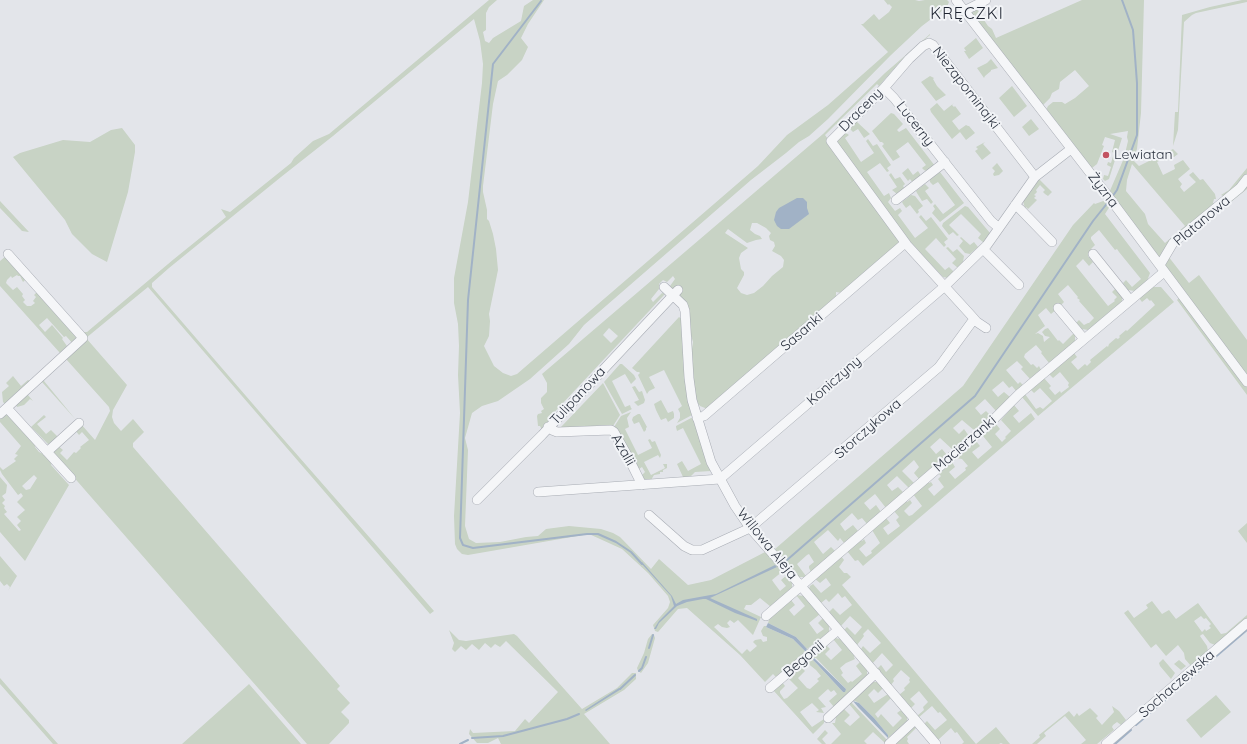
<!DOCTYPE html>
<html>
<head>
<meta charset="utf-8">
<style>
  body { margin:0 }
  canvas { display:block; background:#e3e5ea }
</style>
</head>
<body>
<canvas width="1247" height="744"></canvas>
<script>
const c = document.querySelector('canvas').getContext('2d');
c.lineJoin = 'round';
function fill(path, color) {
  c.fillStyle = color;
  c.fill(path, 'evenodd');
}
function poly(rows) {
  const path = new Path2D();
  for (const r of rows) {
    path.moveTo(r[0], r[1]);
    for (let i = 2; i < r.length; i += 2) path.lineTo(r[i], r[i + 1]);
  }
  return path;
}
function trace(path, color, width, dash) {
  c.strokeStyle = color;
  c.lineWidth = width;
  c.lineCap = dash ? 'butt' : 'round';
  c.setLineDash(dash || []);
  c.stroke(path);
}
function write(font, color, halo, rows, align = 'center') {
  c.font = font + ' Quicksand,sans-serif';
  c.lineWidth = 4;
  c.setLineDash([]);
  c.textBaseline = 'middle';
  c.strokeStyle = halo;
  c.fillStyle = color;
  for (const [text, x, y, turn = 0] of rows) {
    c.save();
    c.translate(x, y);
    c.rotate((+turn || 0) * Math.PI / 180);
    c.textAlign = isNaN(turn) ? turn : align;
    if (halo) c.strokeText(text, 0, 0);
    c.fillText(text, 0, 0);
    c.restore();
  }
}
fill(poly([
  [489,0,497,0,489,7,486,13,486,30,483,32,485,41,489,43,493,38,521,21,524,6,533,0,544,0,528,24,521,38,528,47,522,60,507,75,498,81,493,104,483,186,483,192,487,210,487,219,489,221,493,234,496,249,498,270,489,314,490,321,489,336,484,346,494,366,503,373,511,376,517,374,758,166,787,135,828,105,888,52,861,24,863,24,874,14,879,20,889,12,892,7,889,4,888,5,884,0,915,0,919,1,925,0,947,0,949,2,947,7,922,26,891,55,828,119,809,136,799,142,786,153,751,180,584,325,569,344,530,379,498,401,482,406,472,413,465,438,468,450,465,526,469,539,476,543,500,542,526,537,538,536,546,529,569,526,601,529,613,533,620,537,651,569,659,559,688,585,711,580,767,551,783,571,772,580,774,583,780,591,786,586,781,580,787,575,792,583,792,589,771,607,760,598,751,605,746,605,744,609,761,617,753,635,738,620,734,623,730,620,727,623,730,627,727,628,722,627,718,624,714,627,742,654,747,649,750,652,757,646,753,642,755,640,761,639,763,642,767,641,767,637,763,636,761,631,764,626,766,626,766,627,793,639,805,651,803,653,804,654,776,677,773,674,765,682,740,655,687,608,678,609,658,632,655,631,653,625,668,608,670,602,668,596,648,573,622,549,589,534,468,555,462,554,457,549,455,544,454,516,460,413,458,375,459,346,458,324,454,303,454,278,468,202,482,83,483,64,480,41,474,19,333,136,281,177,169,268,152,283,152,287,271,425,434,611,430,614,148,287,86,338,127,385,113,410,112,417,114,423,121,431,133,419,144,432,133,443,133,447,340,686,337,689,350,703,341,712,349,720,349,723,329,744,307,744,50,450,57,445,63,450,60,453,67,460,74,452,76,453,81,448,80,447,89,440,82,432,79,435,74,429,80,423,95,440,110,411,109,407,66,359,45,378,44,381,76,420,42,382,42,380,86,337,72,325,9,253,11,251,83,332,87,332,174,259,226,217,221,209,230,212,291,163,294,158,313,141,329,134],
  [1082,0,1144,0,1141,113,1137,149,1133,160,1139,166,1173,149,1178,154,1174,157,1169,156,1157,162,1163,175,1175,169,1174,165,1183,160,1190,169,1178,179,1182,184,1180,187,1184,192,1196,182,1189,175,1193,172,1200,180,1203,179,1215,194,1216,199,1214,199,1213,203,1216,203,1159,260,1109,193,1124,158,1128,141,1127,137,1128,131,1110,134,1122,138,1109,179,1105,181,1103,179,1104,175,1108,176,1111,167,1107,165,1108,162,1111,163,1114,153,1112,152,1115,140,1105,137,1102,145,1104,146,1097,164,1092,168,1089,166,1046,110,1048,106,1053,102,1062,102,1065,104,1075,98,1089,86,1075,70,1060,82,1059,89,1052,93,1050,98,1043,105,972,16,972,11,976,8,981,14,982,17,988,26,992,29,996,38],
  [1132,164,1185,226,1165,243,1148,224,1145,214,1126,191,1127,180],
  [1242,0,1247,0,1247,2,1196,13,1192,15,1184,22,1178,130,1173,146,1175,112,1178,112,1182,15,1210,7],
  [930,34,930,35,905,56,879,86,877,84,839,121,842,125,839,127,836,124,825,135,900,239,899,243,842,293,836,292,836,298,706,411,705,408,700,406,696,401,691,356,693,342,677,288,671,288,670,286,675,279,673,276,667,282,663,280,659,284,659,289,651,299,653,302,662,293,665,294,549,418,551,421,542,430,540,426,538,426,537,416,538,414,542,413,541,411,544,409,541,403,541,398,547,392,547,383,542,374,823,134,885,73],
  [752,223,757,223,766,228,771,233,769,236,770,240,774,242,775,246,772,251,781,256,784,260,783,267,772,276,763,286,754,293,747,295,741,293,737,288,744,275,744,272,741,269,739,258,741,253,748,248,725,233,728,229,747,243,756,240,762,239,760,236,755,234,750,230],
  [609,328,618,336,611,343,603,335],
  [976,38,983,48,969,59,964,51,966,51,964,48],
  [991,59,998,68,991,70,991,71,985,76,984,78,977,68,987,63],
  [930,76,934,78,933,79,937,86,946,95,936,101,921,82],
  [1012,86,1027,106,1014,117,999,98],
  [937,103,944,111,954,103,952,105,954,107,955,106,961,114,952,121,959,130,966,125,968,126,969,126,975,133,966,140,960,132,952,139,931,112,930,109],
  [891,113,894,114,903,124,897,130,899,132,906,128,935,166,926,171,924,170,922,168,926,165,908,142,896,151,900,157,893,161,882,146,884,144,882,142,880,142,872,131],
  [1031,119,1039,129,1029,136,1022,127],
  [855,122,857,122,870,134,864,138,858,129,853,132,849,128],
  [122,128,135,145,135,152,128,192,107,262,92,254,72,234,65,220,13,157,20,153,63,140,90,142,111,130],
  [844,133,846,133,849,135,845,138,861,162,874,153,866,141,868,139,873,146,877,144,891,165,887,168,889,171,887,172,880,163,867,172,884,196,889,193,891,198,888,202,895,211,900,208,902,211,898,215,915,238,928,228,919,217,921,215,926,221,931,217,948,239,944,242,946,245,944,247,936,238,925,249,945,270,949,267,953,271,953,273,948,278,943,277,911,243,837,144,837,142],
  [985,142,983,144,991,153,982,160,975,151,978,149,976,147],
  [997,163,1003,171,999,175,994,176,993,174,995,171,992,168],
  [908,168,913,175,918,171,920,174,920,177,913,183,910,179,908,181,902,173],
  [1247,168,1247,175,1225,197,1221,195,1229,190],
  [940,172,964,203,940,222,932,213,935,209,933,206,935,204,943,214,955,205,938,182,933,185,930,182,930,179],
  [891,173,895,179,900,177,905,184,903,186,905,189,897,194,892,190,897,187,889,175],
  [1039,179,1052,192,1048,196,1045,194,1043,192,1045,190,1040,185,1036,190,1037,192,1034,195,1036,196,1034,198,1037,200,1028,209,1026,207,1025,208,1023,201],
  [1247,183,1247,189,1176,246,1168,256,1189,283,1199,275,1247,340,1247,380,1165,270,1163,263,1167,255,1176,245,1229,200],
  [925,184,929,188,925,191,933,202,931,204,927,199,922,201,917,193,916,191],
  [911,195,915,196,923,206,918,210,919,212,917,214,910,205,906,208,903,204,902,202],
  [1106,200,1110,206,1105,214,1150,273,1147,281,1135,291,1128,290,1123,283,1126,280,1132,287,1141,279,1119,252,1117,249,1115,250,1099,230,1091,237,1091,239,1095,245,1091,249,1088,256,1093,262,1089,266,1083,259,1076,266,1108,306,1115,301,1114,300,1117,297,1112,292,1115,289,1122,296,1122,302,1088,330,1082,329,1076,323,1079,320,1084,325,1088,323,1089,323,1094,318,1079,301,1080,300,1077,298,1078,297,1068,285,1058,294,1064,302,1058,308,1051,314,1046,308,1038,315,1045,326,1035,334,1038,333,1043,336,1044,342,1050,337,1045,336,1042,332,1045,329,1048,328,1058,341,1059,340,1063,344,1074,333,1075,335,1075,341,1049,363,1041,353,1042,352,1036,345,1025,354,1024,357,1031,365,1033,364,1037,368,1039,366,1041,370,1030,379,1021,369,1023,367,1017,361,1006,370,1018,384,1020,382,1023,385,1016,391,1012,386,1009,388,1003,381,992,390,998,397,1004,392,1010,397,996,411,985,399,975,408,981,415,986,411,991,416,975,431,962,420,953,428,959,434,964,429,969,436,953,450,940,438,930,447,936,454,942,449,947,455,919,479,914,473,919,467,914,460,902,471,914,483,910,485,909,488,897,476,887,485,892,491,898,487,903,492,886,508,875,494,864,503,870,510,876,505,881,512,867,524,862,518,858,520,852,513,840,524,845,531,853,525,858,531,844,543,840,538,838,541,828,530,814,542,823,554,831,547,835,551,811,572,809,568,809,566,814,562,809,554,807,555,797,564,806,576,804,577,798,577,775,549,963,386,1073,225,1094,203,1095,204],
  [0,201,29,232,22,231,0,208],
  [965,206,968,207,990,233,984,243,978,238,981,234,961,214,949,225,959,235,957,236,953,232,949,235,942,226,943,223],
  [961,237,970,245,974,242,978,247,970,254,965,253,959,246,963,241,960,238],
  [948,247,953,252,957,249,964,256,963,262,958,268,952,263,956,259,946,248],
  [6,256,26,279,23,282,20,276,18,276,17,275,12,278,11,276,7,280,6,283,13,290,17,287,23,294,22,296,25,300,23,302,27,306,31,306,35,303,33,301,36,297,34,295,37,292,77,338,74,345,66,336,64,337,47,318,39,325,45,332,52,325,63,338,62,339,67,346,60,353,0,286,0,261],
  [1152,287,1161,287,1174,302,1038,416,1022,397,1025,394,1036,409,1040,407,1043,409,1052,401,1040,388,1034,393,1030,389,1044,378,1051,386,1049,388,1055,395,1060,391,1061,393,1069,387,1068,385,1069,383,1060,372,1053,378,1049,374,1074,353,1077,357,1071,362,1078,370,1085,364,1087,366,1091,362,1090,360,1107,346,1108,347,1109,344,1116,338,1118,339,1120,337,1119,336,1126,330,1127,331,1155,305,1151,300,1150,301,1147,298,1142,302,1139,298],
  [1179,298,1247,387,1247,395,1177,300],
  [679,317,683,320,690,408,692,415,677,423,680,418,680,413,678,409,682,406,664,370,649,377,655,388,649,391,647,394,638,375,640,373,639,372,637,372,632,368],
  [620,364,622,364,634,375,636,379,631,384,625,374,612,381,625,407,630,405,631,408,632,409,622,414,604,382],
  [13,376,21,386,28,380,30,381,6,405,3,402,2,392,9,386,6,383],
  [603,383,620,415,613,426,609,425,562,428,561,427],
  [635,386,639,392,642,391,645,400,644,403,638,406,634,402,639,400,632,387],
  [27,395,28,395,33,401,30,399,24,405,17,407,16,405],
  [661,400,668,413,673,411,674,414,674,418,668,422,666,418,661,420,656,410,654,404],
  [1014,405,1019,411,1013,416,1019,423,1031,413,1035,419,863,566,858,560,855,561,847,551,860,540,862,541,864,539,866,543,859,549,866,557,872,553,871,551,880,543,872,530,886,518,890,523,883,528,888,535,900,526,896,520,899,517,894,511,906,501,907,502,910,500,912,503,904,511,909,516,912,515,922,506,913,494,928,482,929,483,931,482,933,485,928,489,934,496,944,487,938,479,941,476,938,473,952,462,955,467,949,472,955,479,966,470,965,468,968,466,962,459,956,458,976,441,980,446,972,452,978,459,992,447,983,436,996,424,1000,429,995,434,1002,442,1006,438,1005,437,1011,431,1001,420],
  [631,412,627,418,629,427,625,429,638,455,652,448,648,440,650,439,652,442,655,441,661,455,660,458,658,455,644,462,651,475,665,468,663,464,667,464,667,468,663,470,663,472,660,472,660,474,654,475,651,480,644,479,642,475,645,472,642,467,639,469,620,434,614,427,621,416],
  [7,414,35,442,35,447,39,452,49,457,49,460,52,463,51,465,69,485,25,561,0,532,0,477,7,485,6,493,2,496,5,500,2,503,5,506,4,508,7,512,4,514,19,531,21,530,17,525,21,521,17,517,25,510,17,502,23,496,21,493,18,495,2,474,0,470,0,467,3,470,16,461,14,459,18,455,15,454,21,446,0,422,0,419],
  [34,475,37,478,30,489,26,490,22,486],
  [638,414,640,414,647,427,646,428,646,430,644,432,639,422,634,424,632,420,633,417],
  [44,415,46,417,37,424,46,434,51,430,58,437,49,445,31,427],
  [693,417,711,471,695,472,690,477,683,477,677,464,682,461,688,471,701,464,683,428,677,431,676,427,676,426],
  [1247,523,1247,543,1238,531],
  [0,556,17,576,8,591,10,587,7,584,4,586,0,581],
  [841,556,844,560,839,567,844,573,847,573,851,577,842,585,976,744,996,727,1010,744,1003,744,1001,743,999,744,962,744,964,742,957,732,955,733,951,728,938,740,925,726,925,723,927,721,935,730,947,720,940,712,938,713,932,706,918,718,917,716,924,710,923,707,928,702,919,691,910,699,915,704,910,709,899,695,905,690,904,688,910,682,909,680,910,678,901,670,893,679,894,681,891,685,877,669,881,665,886,672,893,665,882,653,872,664,861,649,863,646,870,653,881,643,868,629,863,634,864,636,857,645,844,630,847,627,855,635,862,627,850,616,841,626,829,612,833,608,840,615,852,605,845,596,842,598,838,593,829,602,826,599,821,603,809,589,810,586,813,584,821,593,831,585,826,578,820,583,815,579],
  [796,595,804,596,820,614,809,623,817,634,824,629,818,623,823,618,829,626,829,632,807,649,796,637,768,623,770,617,791,600,795,605,789,610,794,616,805,606],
  [1152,601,1162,614,1169,610,1176,619,1198,603,1221,634,1226,633,1247,615,1247,619,1215,645,1210,643,1203,634,1201,635,1200,636,1207,646,1208,651,1191,666,1185,659,1184,653,1178,645,1166,656,1156,644,1151,648,1124,613,1128,610,1134,618,1148,608,1146,605],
  [1201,616,1204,619,1206,618,1211,624,1209,626,1211,628,1206,631,1205,629,1202,632,1194,621],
  [449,630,459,640,466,641,514,634,517,636,582,709,617,688,632,673,636,673,636,679,624,690,584,714,610,744,501,744,498,738,488,743,477,743,469,734,470,729,473,733,515,731,525,719,529,723,558,692,506,641,500,647,495,644,491,648,485,643,479,650,472,644,466,650,461,646,455,652,452,649,454,643],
  [652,634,654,635,655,638,648,663,641,673,638,671,637,668,644,653,648,639],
  [835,638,841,639,855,655,854,657,855,659,853,660,846,663,840,668,843,673,841,675,848,683,851,681,852,682,862,674,856,666,860,662,867,670,867,676,834,707,829,701,837,694,834,690,831,692,828,689,818,698,826,707,821,708,824,713,816,712,819,710,812,703,800,712,812,727,824,719,824,723,813,734,773,690,782,682,785,686,780,691,780,693,784,699,787,698,798,688,789,679,791,679,793,677,791,675,798,669,800,670,802,668,805,671,798,678,807,688,810,689,819,681,817,679,821,676,816,670,806,662,826,645,830,649,825,654,831,660,842,650,833,639],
  [814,658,816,658,846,689,843,692,813,660],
  [1163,659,1175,673,1171,679,1160,666,1159,663],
  [1179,660,1186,666,1181,670,1174,664],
  [0,678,28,710,58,744,53,744,0,684],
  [872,682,877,682,883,688,878,693,874,689,868,695,874,703,888,694,891,698,875,714,878,718,881,714,893,727,902,718,897,713,901,710,907,717,907,721,888,738,888,735,874,718,859,703,853,700],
  [249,684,301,744,182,744,248,685],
  [1216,695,1231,712,1201,738,1186,720],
  [851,702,887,740,885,743,873,732,864,741,867,744,831,744,841,734,832,723,835,723,836,717,844,709,850,715,844,721,850,726,860,717,849,704],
  [1112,706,1119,711,1126,720,1121,725,1117,722,1113,725,1112,727,1114,730,1097,744,1081,744,1086,740,1065,716,1044,733,1046,736,1037,744,1032,744,1040,737,1039,735,1069,711,1074,717,1077,713,1079,716,1090,708,1098,716,1096,718,1102,725,1114,712],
  [915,726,916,728,907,737,908,739,907,741,909,744,894,744,911,728],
  [825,730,828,733,822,739,826,744,822,744,817,739]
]), '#c8d3c5');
fill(poly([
  [797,198,803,198,807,202,807,208,809,214,789,229,781,229,777,226,774,220,776,212,779,208],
  [642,562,672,596,676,604,683,600,716,594,775,565,777,567,710,598,757,619,757,621,735,613,706,599,703,599,687,602,677,606,659,623,656,629,654,629,659,621,674,606,671,596,641,563],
  [768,623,796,637,807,649,806,651,805,651,793,639,766,627],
  [814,658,846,689,845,692,843,692,817,664,813,660],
  [619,688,621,689,618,691,586,711,585,710],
  [853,701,859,703,874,718,888,735,888,738,858,707]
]), '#a1b2c6');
trace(poly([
  [541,1,493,64,468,300,460,538,463,545,473,548,587,534,598,534,616,542,631,552,642,564],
  [1112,197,1117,190,1137,135,1137,83,1133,30,1122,0],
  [787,560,975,396,1093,221,1109,201],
  [649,648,653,635],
  [639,671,642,668,646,657],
  [620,689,635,675],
  [1136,725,1247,630],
  [472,738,503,736,567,719,579,714],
  [460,744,468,740],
  [1115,744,1131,730]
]), '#a1b2c6', 2);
const minor = poly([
  [956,0,1108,196,1247,382],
  [964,11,986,0],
  [884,88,894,98,991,221,999,228],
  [896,200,945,162],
  [1015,205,1020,209,1052,242],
  [983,249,1019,285],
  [1093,254,1130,300],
  [1160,265,1173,243,1240,188,1247,179],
  [664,287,683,305,685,311,689,378,692,400,711,462,735,506,750,528,794,578,936,744],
  [1058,308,1084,339],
  [986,328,977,322,969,313,907,245,831,141,884,88,909,59,923,46,929,43,933,45,1035,177],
  [7,408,71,478],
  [0,414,83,338,8,254],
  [697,418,704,416,905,243],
  [548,427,552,430,557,432,611,430,614,432,627,455,642,485],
  [47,452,79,423],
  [538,492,720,479,945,286,987,245,1035,177,1071,149],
  [477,500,542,435,678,290],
  [649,515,684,546,692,550,702,550,750,528,939,367,974,319],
  [766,616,987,426,1019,394,1164,272],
  [770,688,838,630],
  [828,718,876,673],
  [889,744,915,720],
  [1106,744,1247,623]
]);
trace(minor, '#a8acb4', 10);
trace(minor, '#f5f6f8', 9);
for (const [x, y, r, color] of [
  [1106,155,4,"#c35462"]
]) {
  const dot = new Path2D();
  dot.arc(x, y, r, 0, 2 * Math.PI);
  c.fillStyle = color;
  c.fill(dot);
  trace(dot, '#f2f4f7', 1.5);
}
write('14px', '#2c3340', '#f2f4f7', [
  ["Niezapominajki",966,88,52],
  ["Draceny",861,110,-45],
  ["Lucerny",915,124,52],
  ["Żyzna",1103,190,53],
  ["Platanowa",1202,221,-40],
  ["Sasanki",802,332,-41],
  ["Koniczyny",834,381,-41],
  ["Tulipanowa",578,396,-47],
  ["Storczykowa",868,429,-41],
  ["Macierzanki",965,444,-41],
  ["Azalii",623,450,60],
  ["Willowa Aleja",767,544,51],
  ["Begonii",804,659,-40],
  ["Sochaczewska",1177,684,-41]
]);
write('14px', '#2c3340', '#f2f4f7', [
  ["Lewiatan",1114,155]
], 'left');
c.letterSpacing = '1px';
write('16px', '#1e2431', '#f2f4f7', [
  ["KRĘCZKI",967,14]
]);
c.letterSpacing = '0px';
</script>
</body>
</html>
